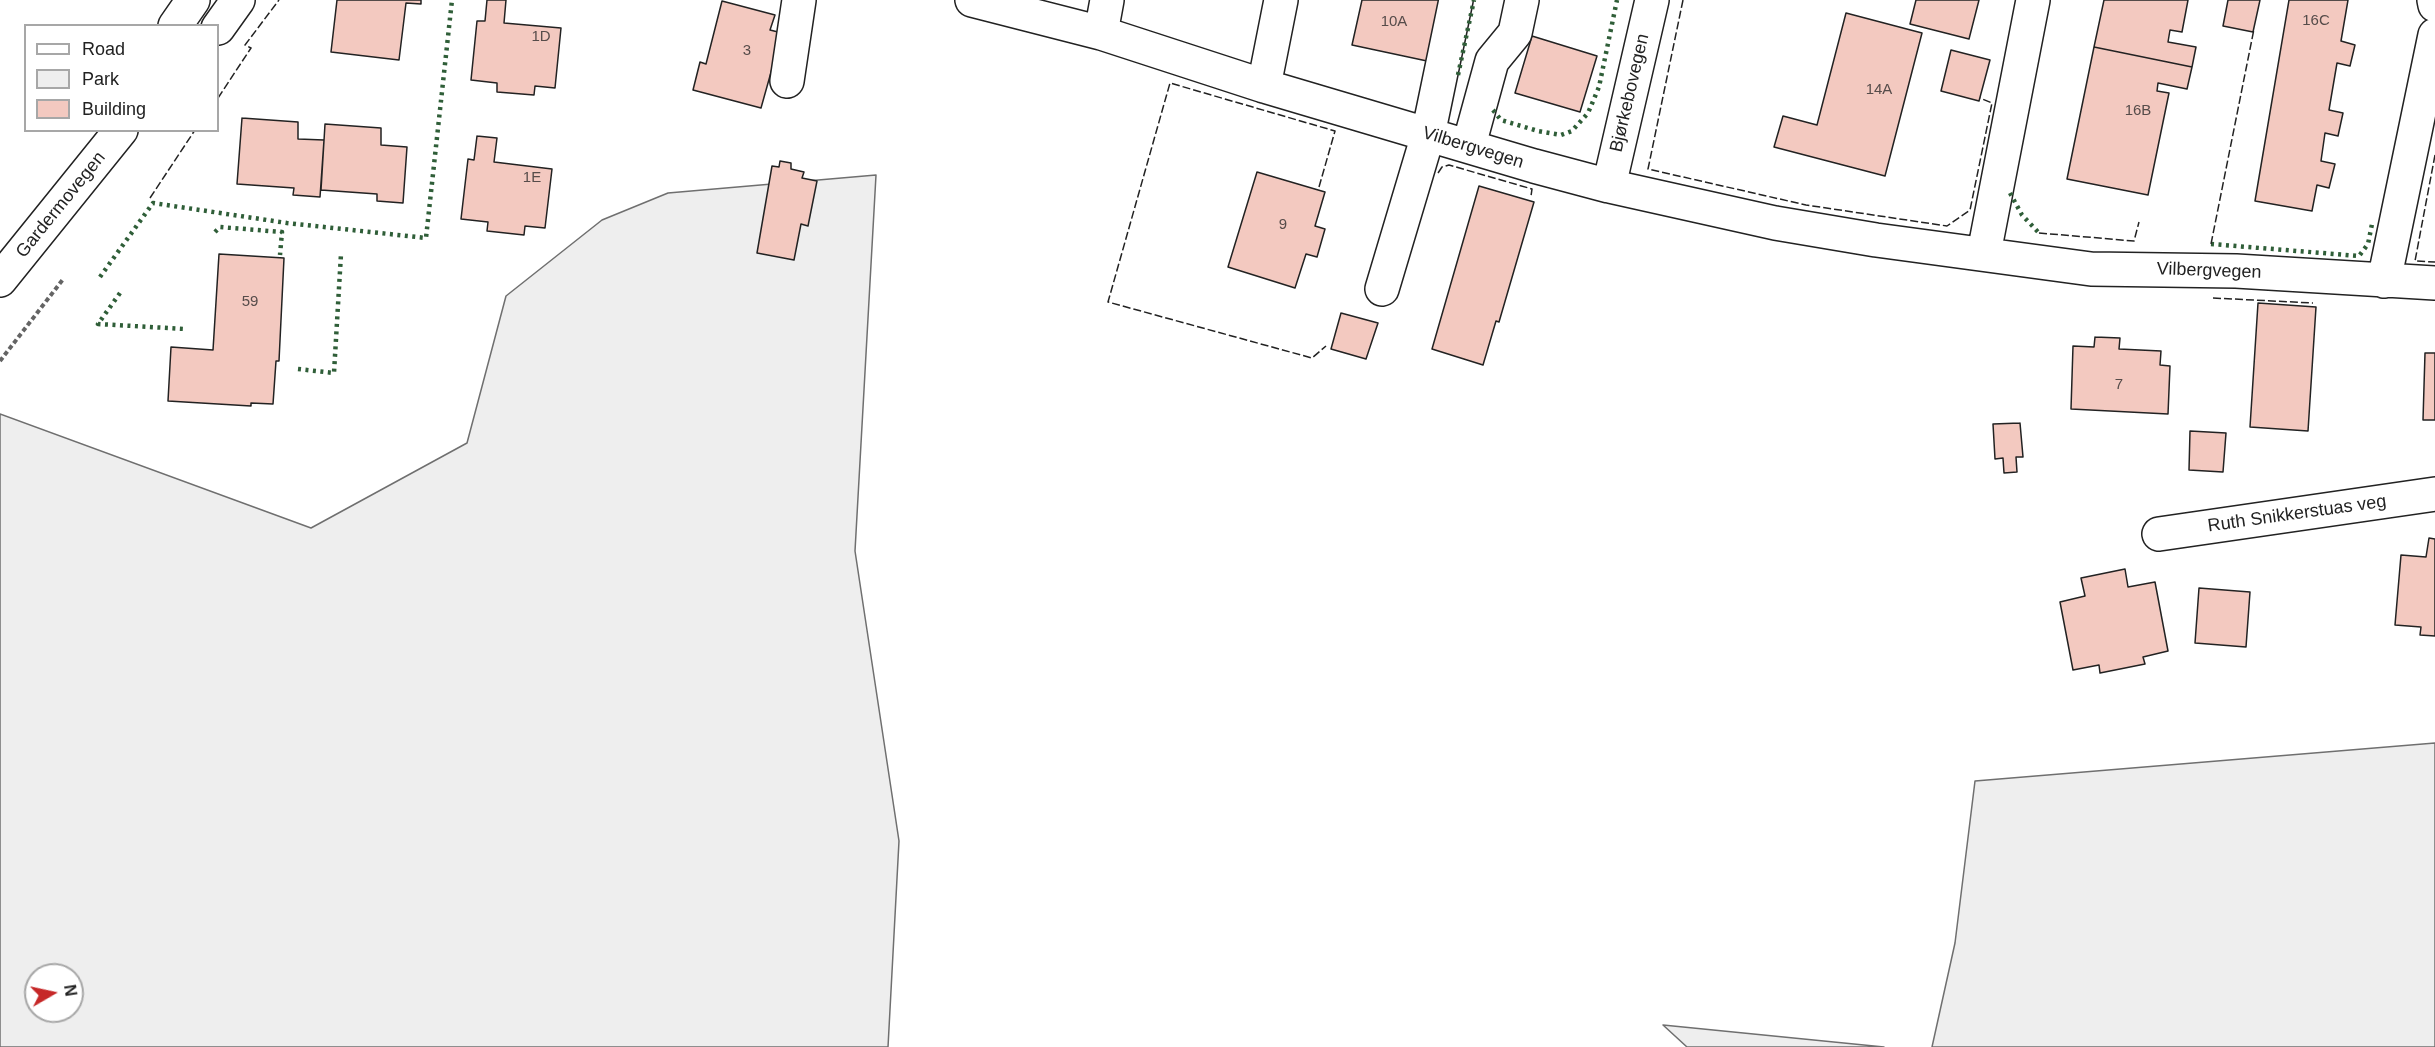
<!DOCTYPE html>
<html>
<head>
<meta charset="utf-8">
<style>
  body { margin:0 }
  #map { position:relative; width:2435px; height:1047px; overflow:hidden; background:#fff; font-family:Arial,sans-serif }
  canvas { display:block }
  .legend { position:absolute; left:24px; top:24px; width:195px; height:108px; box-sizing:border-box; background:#fff; border:2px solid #a7a7a7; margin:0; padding:8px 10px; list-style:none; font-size:18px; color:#222 }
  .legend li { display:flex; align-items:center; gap:12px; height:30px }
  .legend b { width:30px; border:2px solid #a7a7a7 }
  .north { position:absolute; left:24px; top:963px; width:60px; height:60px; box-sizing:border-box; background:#fff; border:2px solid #a7a7a7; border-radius:50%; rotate:81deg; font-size:16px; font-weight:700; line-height:24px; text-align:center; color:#222 }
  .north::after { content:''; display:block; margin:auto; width:21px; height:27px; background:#c62828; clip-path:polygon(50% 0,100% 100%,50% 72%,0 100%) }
</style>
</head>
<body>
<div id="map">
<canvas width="2435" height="1047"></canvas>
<ul class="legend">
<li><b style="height:8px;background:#fff"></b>Road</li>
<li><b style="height:16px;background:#eee"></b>Park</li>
<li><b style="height:16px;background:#f3c9c0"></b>Building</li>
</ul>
<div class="north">N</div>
</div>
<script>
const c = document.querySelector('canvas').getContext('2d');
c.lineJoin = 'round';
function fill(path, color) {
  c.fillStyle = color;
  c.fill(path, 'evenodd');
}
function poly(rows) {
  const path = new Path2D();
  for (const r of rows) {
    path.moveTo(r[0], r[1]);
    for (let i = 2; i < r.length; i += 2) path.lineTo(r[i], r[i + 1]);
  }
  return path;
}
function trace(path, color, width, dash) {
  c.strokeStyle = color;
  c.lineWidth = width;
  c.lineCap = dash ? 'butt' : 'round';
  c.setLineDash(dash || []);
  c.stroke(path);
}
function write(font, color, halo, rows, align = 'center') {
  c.font = font + ' Arial,sans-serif';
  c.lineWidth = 4.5;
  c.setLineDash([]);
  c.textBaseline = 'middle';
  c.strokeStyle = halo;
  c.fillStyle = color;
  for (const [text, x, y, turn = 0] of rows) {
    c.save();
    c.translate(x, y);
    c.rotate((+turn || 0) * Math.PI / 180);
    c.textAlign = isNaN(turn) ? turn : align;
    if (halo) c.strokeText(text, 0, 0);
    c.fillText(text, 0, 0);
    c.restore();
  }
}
const green = poly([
  [876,175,855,551,899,841,888,1047,0,1047,0,414,311,528,467,443,506,296,602,220,668,193,876,175],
  [36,975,72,975,72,1011,36,1011,36,975],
  [2435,743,2435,1047,1932,1047,1955,943,1975,781,2435,743],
  [1663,1025,1884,1047,1687,1047,1663,1025]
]);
fill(green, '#eee');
trace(green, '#6f6f6f', 1.5);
const building = poly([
  [337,0,421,0,421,4,406,3,399,60,331,52,337,0],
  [487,0,506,0,504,23,561,28,555,88,535,86,534,95,497,92,497,83,471,80,477,21,485,21,487,0],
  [1362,0,1440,0,1427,61,1352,45,1362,0],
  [1916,0,1979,0,1969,39,1910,24,1916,0],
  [2104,0,2188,0,2182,32,2170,30,2168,42,2196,47,2192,67,2094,47,2104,0],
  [2228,0,2260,0,2253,32,2223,26,2228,0],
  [2289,0,2348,0,2341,41,2355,45,2350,66,2337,63,2329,110,2343,113,2338,136,2325,133,2321,161,2335,164,2329,188,2317,185,2312,211,2255,201,2289,0],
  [722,1,775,15,770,30,782,33,761,108,693,90,700,62,706,64,722,1],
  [1846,13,1922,33,1885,176,1774,147,1783,116,1817,125,1846,13],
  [1532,36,1597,56,1580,112,1515,93,1532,36],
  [2094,47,2192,67,2187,89,2158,83,2157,91,2169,93,2148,195,2067,179,2094,47],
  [1951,50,1990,60,1979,101,1941,91,1951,50],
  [242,118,298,122,298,139,324,140,320,197,293,195,294,188,237,184,242,118],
  [325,124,381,128,381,145,407,147,403,203,377,201,377,194,321,190,325,124],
  [477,136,497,138,494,162,552,169,545,228,525,226,524,235,487,231,488,222,461,219,468,159,474,160,477,136],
  [780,161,791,163,791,169,804,172,802,178,817,181,808,226,801,224,794,260,757,253,772,166,779,167,780,161],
  [1257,172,1325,192,1315,226,1325,229,1317,257,1306,254,1295,288,1228,267,1257,172],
  [1479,186,1534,202,1499,322,1496,321,1483,365,1432,349,1479,186],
  [219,254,284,258,279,361,276,361,273,404,251,403,251,406,168,401,171,347,213,350,219,254],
  [2258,303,2316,307,2308,431,2250,427,2258,303],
  [1341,313,1378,323,1366,359,1331,349,1341,313],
  [2095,337,2120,338,2119,349,2161,351,2160,365,2170,366,2168,414,2071,409,2073,346,2094,347,2095,337],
  [2425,353,2435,353,2435,420,2423,420,2425,353],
  [2020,423,2023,457,2016,457,2017,472,2004,473,2003,458,1995,459,1993,424,2020,423],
  [2190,431,2226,433,2223,472,2189,470,2190,431],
  [2429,538,2435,539,2435,636,2420,635,2421,627,2395,625,2401,555,2426,557,2429,538],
  [2125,569,2128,587,2155,582,2168,651,2143,657,2145,664,2100,673,2099,665,2073,670,2060,602,2085,596,2081,578,2125,569],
  [2199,588,2250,592,2246,647,2195,643,2199,588]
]);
fill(building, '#f3c9c0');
trace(building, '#222', 1.5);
const minor = poly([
  [972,0,1101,33,1264,86,1534,166,1609,186,1775,223,1876,240,2091,269,2236,271,2435,283],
  [2434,0,2435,5],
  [1101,33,1107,0],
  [787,81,799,0],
  [1264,86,1281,0],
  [1469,145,1492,61,1515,33,1522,0],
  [1609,186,1652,0],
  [1984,253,2033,0],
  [2384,281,2435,35],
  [1382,289,1428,135,1456,0],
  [2159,534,2435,494]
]);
const major = poly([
  [175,26,193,0],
  [218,28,238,0],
  [0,280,121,130]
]);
trace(minor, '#222', 36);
trace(major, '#222', 36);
trace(poly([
  [0,361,64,278]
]), '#646464', 4, [4.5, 3]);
trace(minor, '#fff', 33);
trace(major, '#fff', 33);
trace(poly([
  [1458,75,1474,0],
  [1493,110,1501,120,1538,131,1561,135,1572,131,1588,113,1599,87,1617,0],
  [2010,193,2022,215,2039,233],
  [215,232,220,227,282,232,280,255],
  [2211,244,2359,256,2368,244,2372,224],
  [100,277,153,203,287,223,426,238,452,0],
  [120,293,98,324,185,329],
  [298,369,334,373,341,254]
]), '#2f5e38', 4.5, [3, 4.5]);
trace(poly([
  [1683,0,1648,169,1806,205,1947,226,1970,210,1992,103,1980,98],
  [218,98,251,48,245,45,279,0],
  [2435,155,2415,261,2435,262],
  [1438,173,1442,167,1449,165,1532,189,1531,196],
  [1319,187,1335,131,1170,83,1108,302,1312,358,1326,346],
  [150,198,195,130],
  [2039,233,2134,241,2139,222],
  [2211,244,2254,29],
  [2213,298,2313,303]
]), '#222', 1.5, [8, 3]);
write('15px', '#564c4a', null, [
  ["16C",2316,21],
  ["10A",1394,22],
  ["1D",541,37],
  ["3",747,51],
  ["14A",1879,90],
  ["16B",2138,111],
  ["1E",532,178],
  ["9",1283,225],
  ["59",250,302],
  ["7",2119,385]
]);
write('18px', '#222', '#fff', [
  ["Bjørkebovegen",1630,93,-77],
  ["Vilbergvegen",1473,148,17],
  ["Gardermovegen",61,205,-51],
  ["Vilbergvegen",2209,271,2],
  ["Ruth Snikkerstuas veg",2297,514,-8]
]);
</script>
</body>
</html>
